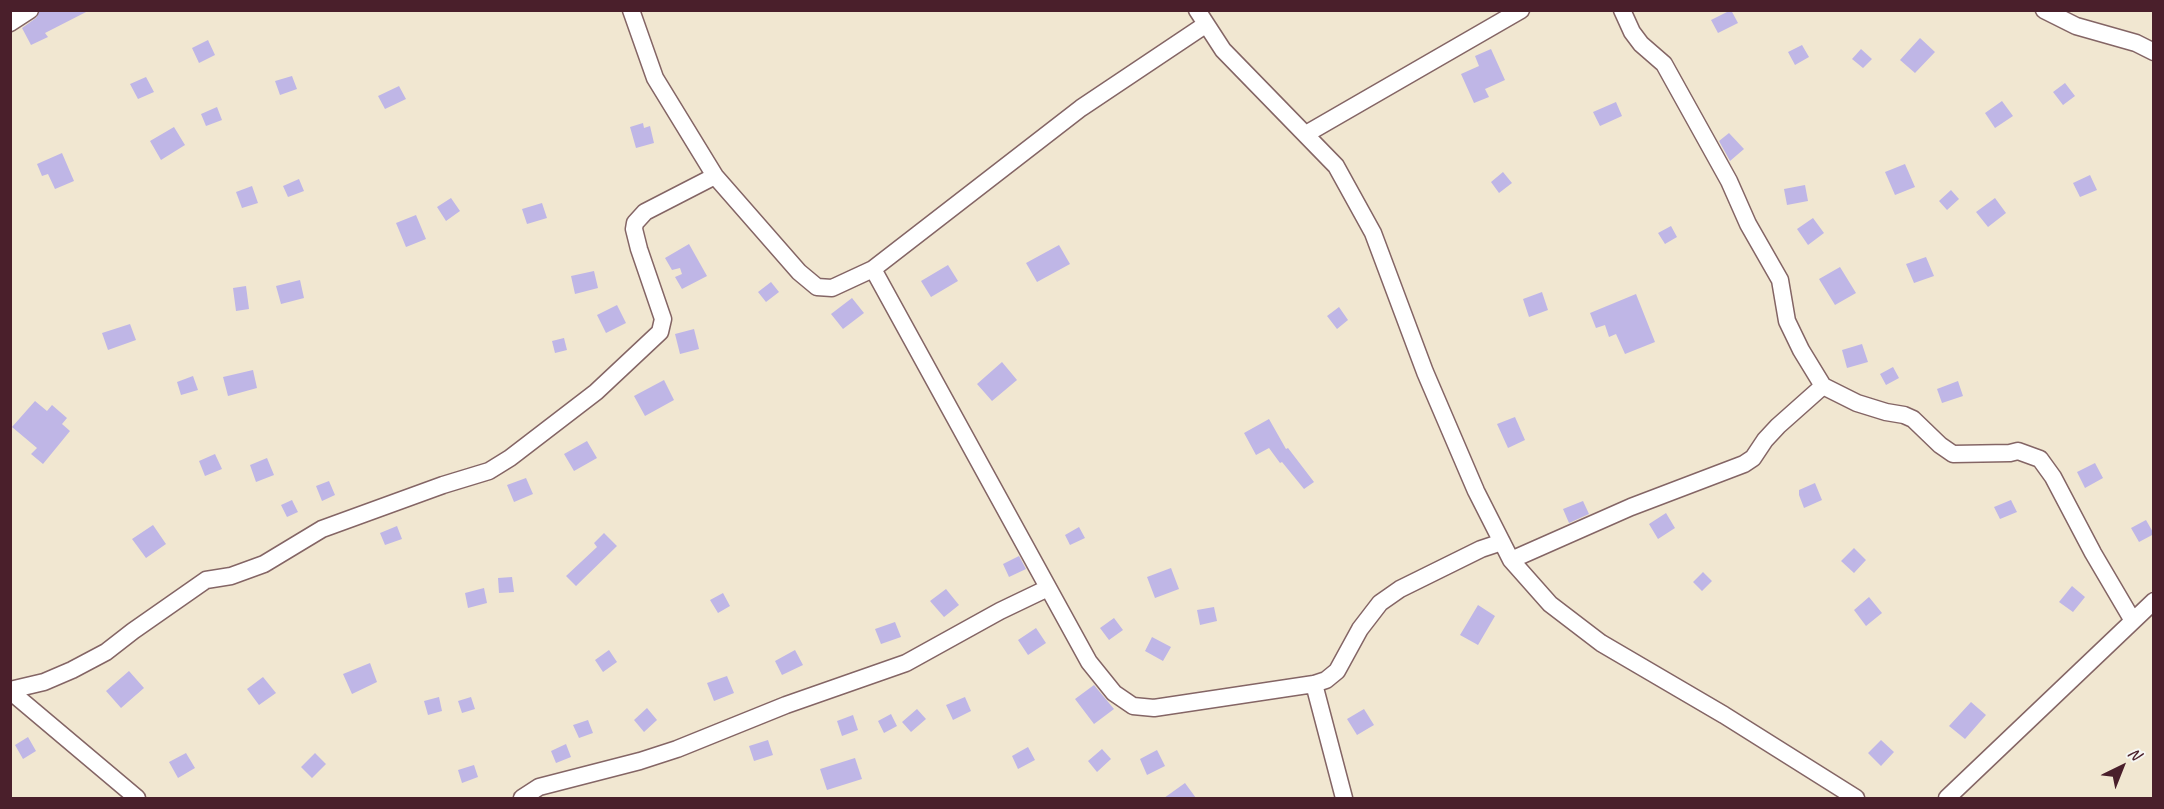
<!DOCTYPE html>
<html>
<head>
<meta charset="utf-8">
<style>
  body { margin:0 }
  #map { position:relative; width:2164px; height:809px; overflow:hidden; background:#f1e7d1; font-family:Caveat,sans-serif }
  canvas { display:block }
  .frame { position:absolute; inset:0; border:12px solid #4a1f2b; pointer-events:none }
  .north { position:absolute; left:2092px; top:737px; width:60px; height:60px; -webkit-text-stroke:4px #f6f6f2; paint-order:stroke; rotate:43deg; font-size:16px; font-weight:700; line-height:24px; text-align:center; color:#4a1f2b }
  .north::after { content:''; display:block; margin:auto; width:21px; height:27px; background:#4a1f2b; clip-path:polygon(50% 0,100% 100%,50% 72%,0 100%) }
</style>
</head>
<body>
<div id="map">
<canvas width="2164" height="809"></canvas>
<div class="frame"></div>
<div class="north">N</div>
</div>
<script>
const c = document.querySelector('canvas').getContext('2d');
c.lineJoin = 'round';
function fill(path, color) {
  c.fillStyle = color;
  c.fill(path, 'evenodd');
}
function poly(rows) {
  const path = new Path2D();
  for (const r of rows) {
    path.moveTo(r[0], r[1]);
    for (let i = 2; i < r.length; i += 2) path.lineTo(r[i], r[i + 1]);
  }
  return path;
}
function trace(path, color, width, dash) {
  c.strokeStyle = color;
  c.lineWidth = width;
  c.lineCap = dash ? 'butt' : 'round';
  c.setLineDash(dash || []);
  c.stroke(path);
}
fill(poly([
  [40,10,90,10,45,33,48,37,31,45,22,28,36,18],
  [1731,10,1738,23,1718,33,1711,20],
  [1920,38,1935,52,1915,73,1900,60],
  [208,40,215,55,199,63,192,48],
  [1802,45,1809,57,1795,65,1788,52],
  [1491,49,1505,80,1485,89,1489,97,1474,103,1461,74,1479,66,1475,56],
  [1861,49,1872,59,1863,68,1852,59],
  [292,76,297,89,280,95,275,81],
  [146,77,154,92,138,99,130,84],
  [2065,83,2075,96,2063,105,2053,92],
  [399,86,406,99,385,109,378,96],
  [2002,101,2013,116,1995,128,1985,113],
  [1616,102,1622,116,1600,126,1593,112],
  [217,107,222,120,206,126,201,114],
  [643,123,644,128,650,126,654,143,636,148,630,127],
  [174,127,185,145,161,160,150,141],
  [1729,133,1744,149,1730,161,1719,141],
  [62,153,74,181,55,189,48,174,42,176,37,164],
  [1905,164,1915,187,1895,195,1885,172],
  [1503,172,1512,183,1499,193,1491,182],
  [2090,175,2097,190,2080,197,2073,183],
  [299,179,304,191,288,197,283,186],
  [1805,185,1808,201,1787,205,1784,189],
  [252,186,258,203,242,208,236,192],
  [1951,190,1959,199,1947,210,1939,201],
  [451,198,460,211,446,221,437,207],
  [1995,198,2006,213,1988,227,1976,212],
  [542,203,547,218,527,224,522,209],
  [416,215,426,239,406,247,396,223],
  [1813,218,1824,233,1808,245,1797,229],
  [1671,226,1677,237,1665,244,1658,233],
  [689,244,707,276,682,289,675,277,682,274,680,268,672,270,665,258],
  [1059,245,1070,264,1037,282,1026,263],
  [1926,257,1934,276,1914,283,1906,264],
  [948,265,958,281,931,297,921,281],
  [1840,267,1856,293,1835,305,1819,279],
  [594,271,598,288,575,294,571,276],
  [300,280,304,298,281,304,276,286],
  [771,282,779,292,766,302,758,292],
  [246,286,249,309,236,311,233,288],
  [1542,292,1548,310,1529,317,1523,299],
  [1636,294,1655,342,1625,354,1616,334,1609,337,1605,325,1596,328,1590,313],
  [852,298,864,313,843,329,831,314],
  [617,305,626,323,606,333,597,315],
  [1339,307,1348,320,1337,329,1327,316],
  [130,324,136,340,108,350,102,333],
  [694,329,699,349,680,354,675,334],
  [564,338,567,350,555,353,552,341],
  [1862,344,1868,362,1847,368,1842,350],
  [1002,362,1017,380,992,401,977,384],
  [1893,367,1899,378,1886,385,1880,374],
  [253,370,257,388,228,396,223,377],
  [193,376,198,390,181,395,177,382],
  [664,380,674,400,645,416,634,396],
  [1958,381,1963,396,1942,403,1937,389],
  [35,401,47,411,52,405,67,418,62,424,70,431,43,464,31,454,37,448,12,427],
  [1515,417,1525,440,1508,448,1497,424],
  [1269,419,1286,449,1288,448,1314,482,1304,489,1282,462,1280,463,1269,448,1256,455,1244,433],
  [587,441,597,458,574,471,564,454],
  [215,454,222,469,205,476,199,461],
  [267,458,274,475,256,482,250,465],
  [2095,463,2103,478,2085,488,2077,472],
  [526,478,533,494,514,502,507,485],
  [329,481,335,495,322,501,316,486],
  [1815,483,1822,500,1804,508,1799,495,1799,490],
  [292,500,298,512,287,517,281,505],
  [2011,500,2017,512,2000,519,1994,507],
  [1583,501,1589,514,1569,523,1563,509],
  [1666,513,1675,528,1658,539,1649,524],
  [2146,520,2154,534,2139,542,2131,528],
  [153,525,166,544,146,558,132,539],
  [397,526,402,539,385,545,380,533],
  [1079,527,1085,538,1070,545,1065,535],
  [604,533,617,546,576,586,566,576,597,547,594,543],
  [1854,548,1866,560,1854,573,1841,561],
  [1019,556,1026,569,1009,577,1003,564],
  [1171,568,1179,589,1155,598,1147,577],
  [1703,572,1712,581,1702,591,1693,582],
  [512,577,514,592,499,593,498,578],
  [2072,586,2085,597,2073,612,2059,602],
  [484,588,487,603,468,608,465,593],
  [946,589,959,605,944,617,930,601],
  [723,593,730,606,718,613,710,600],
  [1869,597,1882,613,1866,626,1854,610],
  [1478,605,1495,616,1478,645,1460,635],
  [1214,607,1217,621,1200,625,1197,610],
  [1114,618,1123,630,1109,640,1100,628],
  [895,622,901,637,881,644,875,629],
  [1036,628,1046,643,1028,655,1018,640],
  [1152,637,1171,647,1163,661,1145,651],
  [609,650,617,662,603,672,595,660],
  [795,650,803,665,782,675,775,661],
  [370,663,377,682,352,694,343,674],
  [129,671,144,688,121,708,106,691],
  [727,676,734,693,714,701,707,683],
  [263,677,276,693,259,705,247,689],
  [1094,685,1114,709,1094,724,1075,699],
  [439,697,442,711,428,715,424,701],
  [471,697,475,709,462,713,458,701],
  [965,697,971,711,953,720,946,705],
  [1971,702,1986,715,1965,739,1949,726],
  [647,708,657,720,644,732,634,720],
  [917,709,926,719,911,732,902,722],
  [1364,709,1374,725,1357,735,1347,719],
  [891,714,897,726,884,733,878,721],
  [853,715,858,730,842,736,837,721],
  [588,720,593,733,579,738,573,725],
  [28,737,36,751,23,759,15,745],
  [768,740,773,755,754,761,749,746],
  [1881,740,1894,752,1881,766,1868,753],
  [566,744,571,757,556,763,551,751],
  [1028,747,1035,760,1018,769,1012,756],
  [1102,749,1111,759,1097,772,1088,761],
  [1157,750,1165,766,1147,775,1140,759],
  [186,753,195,768,178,778,169,762],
  [315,753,326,764,312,778,301,767],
  [855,758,862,779,827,790,820,769],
  [474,765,478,777,462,783,458,770],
  [1185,783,1196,798,1164,798]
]), '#bfb6e6');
const street = poly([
  [631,10,655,78,715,176,799,272,817,287,832,288,873,269],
  [1197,10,1223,50,1336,166,1373,233,1425,372,1476,491,1511,560,1550,604,1601,643,1724,715,1856,798],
  [2044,10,2076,26,2136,43,2154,52],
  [10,23,30,10],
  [1205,25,1081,108,873,269,1089,662,1114,693,1133,706,1154,708,1314,684,1326,680,1337,671,1360,629,1380,603,1400,589,1481,549,1502,542],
  [1306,134,1521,10],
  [1823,386,1857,403,1886,412,1904,415,1913,419,1940,445,1953,454,2010,453,2018,451,2040,459,2053,477,2093,553,2133,621],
  [1511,560,1631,507,1744,464,1753,458,1765,440,1778,426,1823,386,1801,350,1787,321,1780,280,1748,224,1729,181,1664,64,1641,44,1632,32,1622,10],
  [1314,684,1344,798],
  [10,690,44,682,72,670,106,652,133,631,206,580,231,576,264,564,322,529,443,485,489,471,510,458,596,392,660,332,663,319,639,249,634,229,635,223,645,212,715,176],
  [10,691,137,798],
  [522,798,539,787,640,761,677,749,786,705,906,663,1000,611,1048,588],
  [1947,798,2154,601]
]);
trace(street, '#846565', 19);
trace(street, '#fff', 16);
</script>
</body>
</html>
